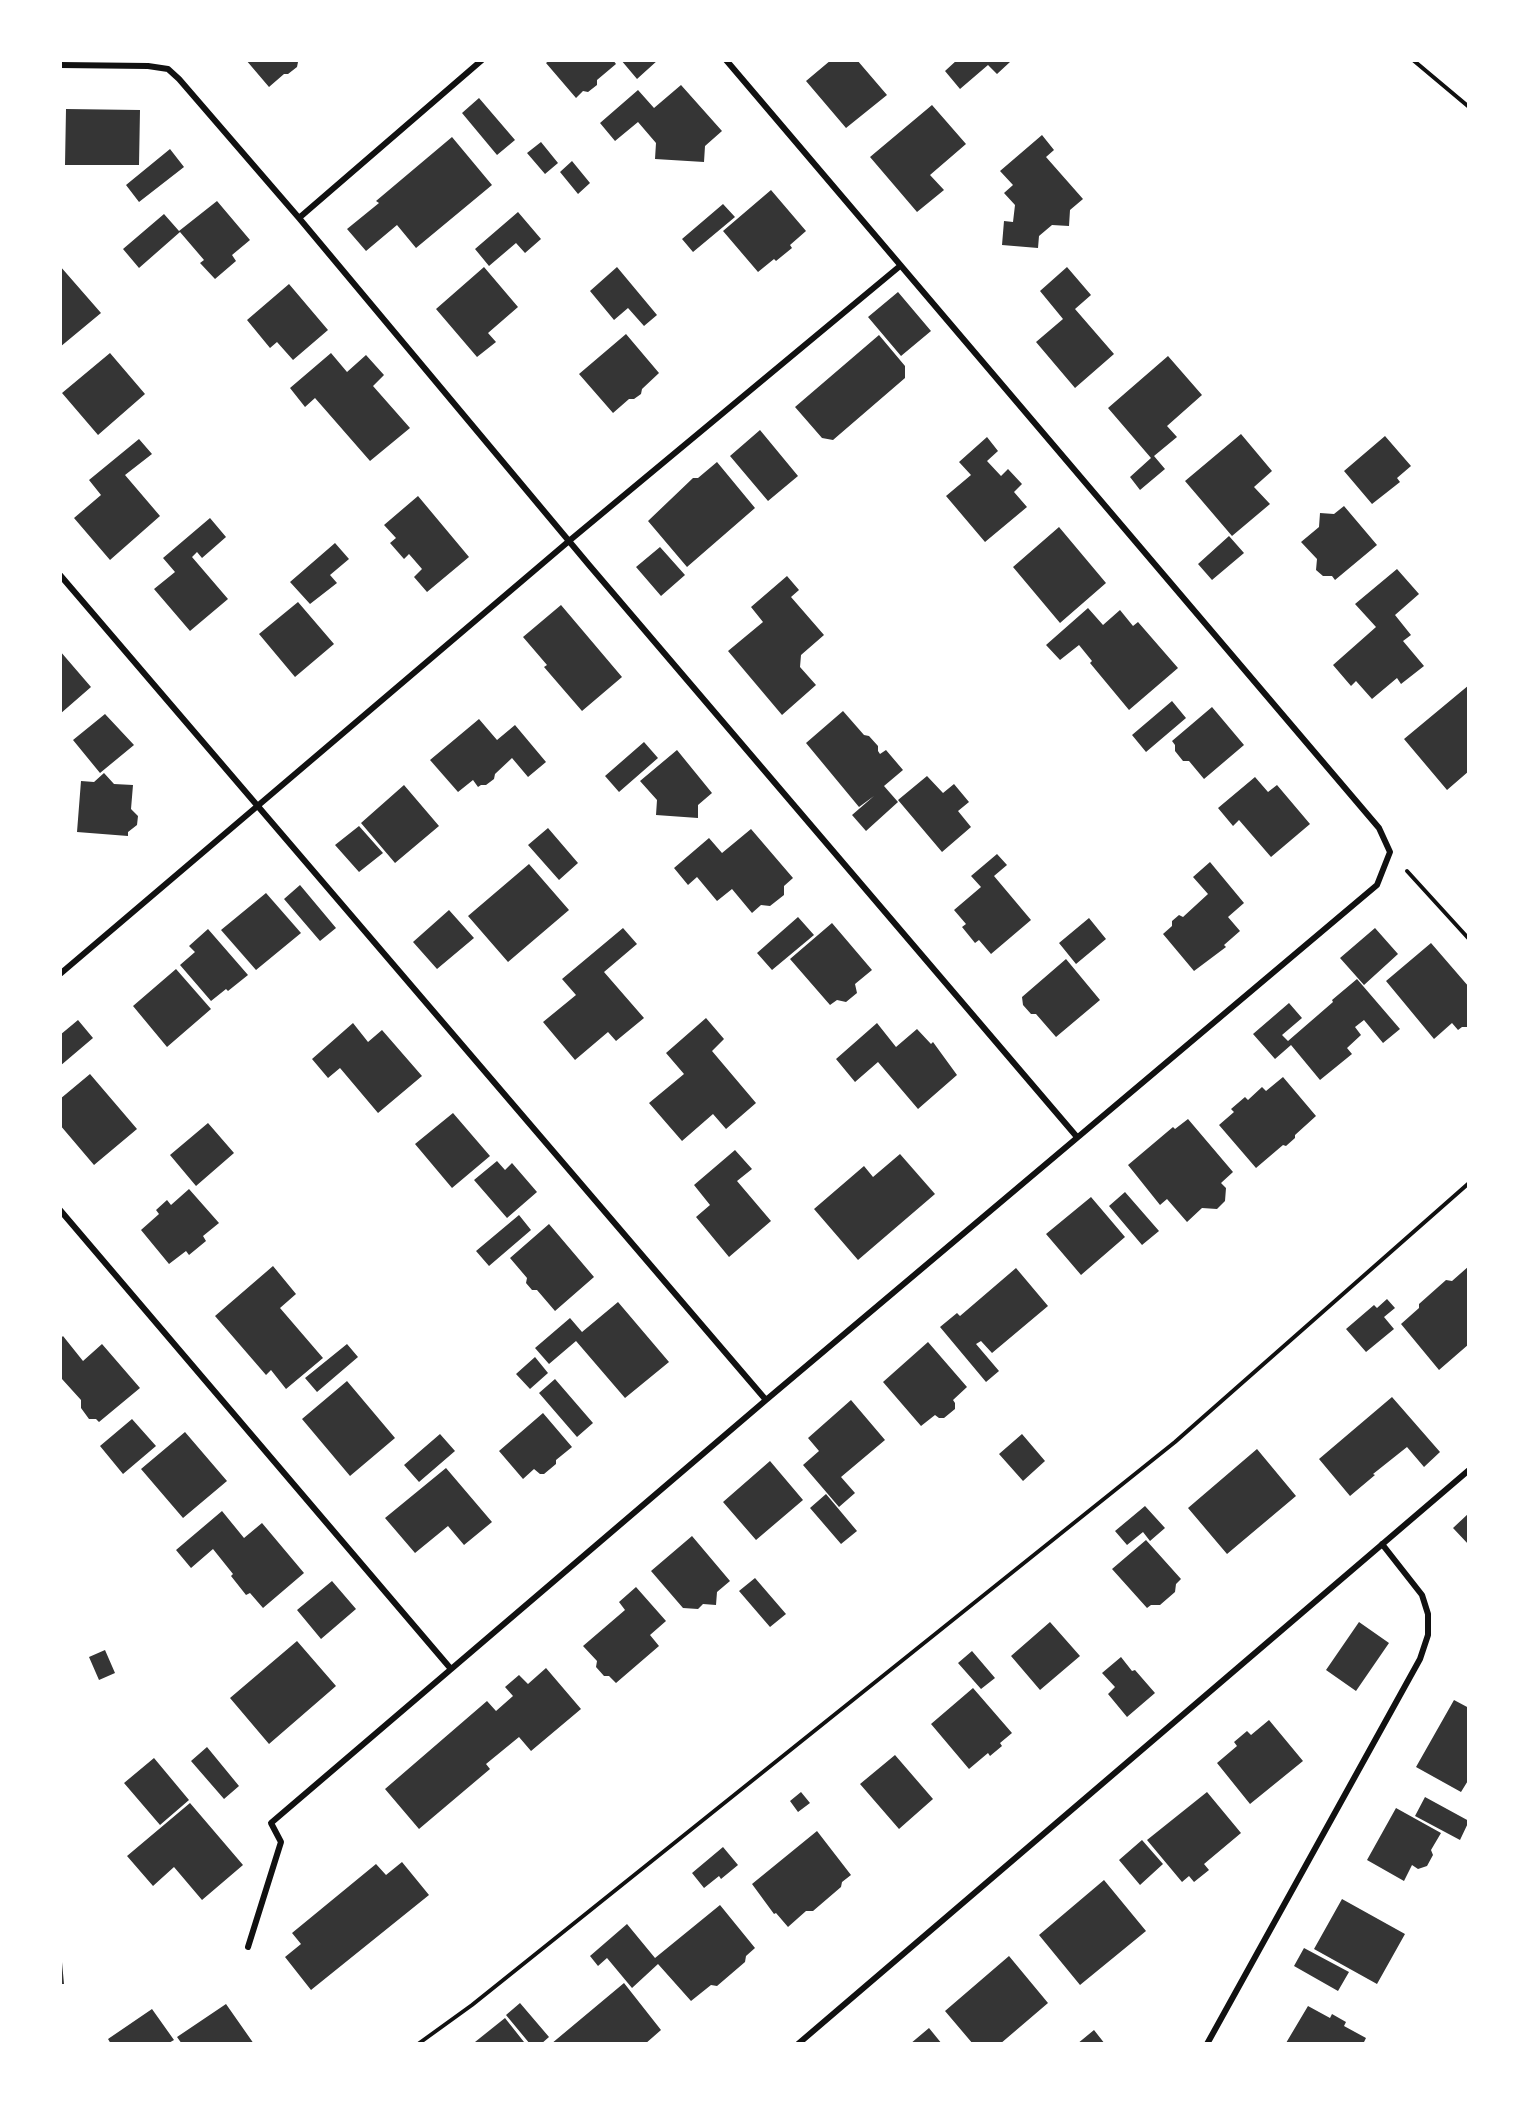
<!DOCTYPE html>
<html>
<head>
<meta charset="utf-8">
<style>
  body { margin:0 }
  #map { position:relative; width:1529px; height:2104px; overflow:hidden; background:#fff; font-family:"Playfair Display",serif }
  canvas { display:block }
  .frame { position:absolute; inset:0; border:62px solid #fff; pointer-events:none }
</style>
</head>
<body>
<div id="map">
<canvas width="1529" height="2104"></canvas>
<div class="frame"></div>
</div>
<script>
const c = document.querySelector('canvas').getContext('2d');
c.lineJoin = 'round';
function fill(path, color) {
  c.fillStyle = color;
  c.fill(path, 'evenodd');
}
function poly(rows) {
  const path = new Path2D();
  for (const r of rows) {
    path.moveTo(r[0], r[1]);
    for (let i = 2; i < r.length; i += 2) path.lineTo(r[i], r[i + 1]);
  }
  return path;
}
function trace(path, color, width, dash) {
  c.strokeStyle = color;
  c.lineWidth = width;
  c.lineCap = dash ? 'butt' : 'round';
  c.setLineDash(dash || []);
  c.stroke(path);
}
fill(poly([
  [246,60,300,60,298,62,297,67,288,74,284,74,269,87],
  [550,60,613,60,616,64,597,80,597,85,588,92,583,91,576,98,546,63],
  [621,60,658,60,637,79],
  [831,60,857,60,887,95,846,128,806,81],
  [957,60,1008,60,1010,62,997,74,988,65,960,89,945,71],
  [681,85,722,131,705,146,704,162,655,159,656,143,638,122,615,141,600,123,638,90,654,108],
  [479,98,515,140,497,155,462,113],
  [932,105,966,144,930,175,944,190,917,212,870,157],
  [66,109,140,110,139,165,65,165],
  [1042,135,1054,150,1046,157,1083,199,1070,210,1069,226,1052,225,1039,236,1038,248,1002,245,1004,221,1013,222,1015,205,1004,193,1013,185,1000,171],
  [452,137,492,185,416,248,397,225,366,251,347,229,379,203,376,201],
  [541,142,558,163,545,174,527,153],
  [170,149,184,167,139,202,126,185],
  [572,161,590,183,578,194,560,172],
  [771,190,806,231,790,245,792,248,776,261,774,259,758,272,723,231],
  [217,201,250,240,232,255,236,261,215,279,200,263,204,260,180,232,139,268,123,249,164,214,179,231],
  [723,204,735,217,693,252,682,239],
  [518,212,541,239,525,253,516,243,489,266,475,249],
  [60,266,101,313,60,347],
  [484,267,518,307,488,333,496,342,477,357,436,309],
  [617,267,657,315,644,326,628,308,614,320,590,291],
  [1067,267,1091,295,1075,309,1114,354,1075,388,1036,342,1063,319,1040,291],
  [289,284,328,330,293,360,277,342,270,348,247,320],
  [898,292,931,331,901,356,868,317],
  [626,334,659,373,642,389,641,394,634,399,629,399,613,413,579,374],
  [879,335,905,366,905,378,833,440,822,438,795,407],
  [110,353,145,394,98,435,62,393],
  [331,353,347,372,366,355,384,375,373,386,410,428,370,461,315,398,305,407,290,388],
  [1168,356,1202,395,1167,426,1177,437,1154,456,1165,469,1140,490,1130,477,1151,458,1108,408],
  [760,430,798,476,768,501,730,456],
  [1241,434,1272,471,1254,487,1270,504,1232,536,1185,481],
  [1385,436,1411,466,1397,478,1400,482,1372,504,1344,471],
  [987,437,998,451,987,461,1001,476,1008,469,1022,484,1014,492,1027,507,985,542,946,496,971,475,959,462],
  [139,439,152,454,125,475,160,516,110,560,74,518,101,495,89,480],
  [717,462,755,508,687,567,648,521,693,478,698,478],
  [418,496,469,557,427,592,414,577,422,569,409,554,404,559,390,543,396,538,384,525],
  [1344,506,1377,545,1335,580,1332,576,1323,576,1316,570,1317,559,1301,542,1319,527,1320,513,1334,514],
  [210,518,226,537,202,558,197,552,192,557,228,599,190,631,154,589,175,572,163,558],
  [1059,527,1106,583,1060,623,1013,567],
  [1229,536,1244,553,1212,580,1198,564],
  [335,543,349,559,330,575,337,583,310,604,290,582],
  [660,547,685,575,661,596,636,567],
  [1397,569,1419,594,1395,615,1411,635,1403,641,1424,666,1401,684,1397,678,1372,699,1356,681,1351,686,1333,665,1376,627,1355,604],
  [787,576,799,590,791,597,824,635,801,655,800,667,816,685,782,715,728,651,763,622,751,607],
  [298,602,334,644,295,677,259,634],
  [561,605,622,677,582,711,544,667,547,665,523,637],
  [1088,608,1103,625,1120,610,1133,626,1138,622,1178,668,1129,710,1090,663,1092,661,1079,645,1060,660,1046,645],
  [60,651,91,687,60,714],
  [1469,685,1469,771,1447,790,1404,739],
  [1172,701,1186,718,1146,752,1132,735],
  [1212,707,1244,745,1204,779,1189,761,1183,761,1175,751,1175,745,1172,741],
  [843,711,864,735,869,736,878,746,878,751,880,754,886,750,903,770,884,786,898,802,866,831,852,815,874,796,859,807,806,743],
  [105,714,134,745,100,773,73,740],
  [479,719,497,740,515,725,546,762,528,777,512,758,495,774,494,779,486,785,481,785,478,787,473,780,458,792,430,760],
  [644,742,658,758,619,792,605,776],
  [677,750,712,793,698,805,698,818,656,815,657,800,640,781],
  [104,773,114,784,133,785,131,809,138,816,137,825,128,832,128,836,77,832,81,781,94,782],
  [927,776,943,793,954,784,969,802,958,811,971,827,942,852,898,800],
  [1255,777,1268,792,1277,785,1310,824,1271,857,1239,820,1233,826,1218,808],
  [404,785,439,826,395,863,361,823],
  [359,826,383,853,359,872,335,845],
  [548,828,578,863,559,880,528,845],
  [751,829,793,878,784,886,784,895,770,906,761,905,752,913,732,889,717,901,697,877,688,885,674,868,709,838,722,853],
  [997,854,1007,865,994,876,1031,920,991,954,979,940,975,943,962,927,966,924,954,910,981,887,971,876],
  [1210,862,1244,903,1228,917,1240,931,1224,945,1226,947,1194,971,1163,934,1172,926,1172,921,1179,915,1183,917,1208,894,1193,877],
  [529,864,569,910,508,962,468,916],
  [300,885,336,928,320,941,284,899],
  [266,893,301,933,256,970,221,930],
  [449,910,474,938,437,969,413,942],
  [798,917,814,935,772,970,757,953],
  [1089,918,1106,939,1076,964,1059,943],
  [832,923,872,970,855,984,857,993,846,1002,837,1000,830,1005,790,959],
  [623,928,637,944,604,972,644,1018,616,1041,608,1032,575,1060,543,1022,576,995,562,979],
  [1375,928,1398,954,1364,985,1340,958],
  [208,929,248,975,228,991,226,989,211,1001,180,965,195,952,189,946],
  [1431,943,1469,987,1469,1027,1462,1027,1458,1030,1452,1023,1434,1039,1386,981],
  [1066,959,1100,1000,1056,1037,1036,1014,1031,1014,1023,1005,1022,997],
  [176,969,211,1009,167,1047,133,1006],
  [1357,979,1400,1029,1383,1043,1364,1020,1355,1027,1361,1035,1347,1048,1352,1054,1320,1080,1291,1045,1275,1059,1253,1034,1289,1003,1302,1018,1282,1035,1288,1041,1333,1002,1332,1000],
  [706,1018,724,1039,712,1051,756,1103,726,1129,713,1114,682,1141,649,1103,684,1074,666,1053],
  [78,1020,93,1038,60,1066,60,1035],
  [353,1023,368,1042,382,1030,422,1076,378,1113,340,1068,328,1078,312,1059],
  [877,1023,896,1047,917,1029,931,1044,933,1042,957,1075,918,1109,878,1062,855,1082,836,1059],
  [90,1074,137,1129,94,1165,60,1125,60,1099],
  [1283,1077,1316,1116,1295,1135,1295,1138,1286,1146,1283,1145,1256,1168,1219,1125,1234,1112,1231,1109,1245,1097,1248,1100,1262,1087,1266,1091],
  [453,1113,490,1156,452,1188,415,1144],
  [1188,1119,1233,1172,1221,1183,1226,1188,1225,1201,1217,1209,1202,1208,1187,1222,1167,1199,1160,1205,1128,1165,1173,1127,1175,1129],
  [208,1123,234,1153,196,1186,170,1155],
  [735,1150,752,1169,737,1181,771,1221,729,1257,696,1217,710,1205,694,1185],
  [900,1154,935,1194,858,1260,814,1209,864,1166,873,1177],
  [497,1161,505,1170,512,1163,537,1192,507,1218,474,1180],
  [189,1189,219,1223,203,1236,206,1241,189,1255,186,1251,169,1264,141,1230,159,1214,156,1210,167,1200,171,1205],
  [1125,1192,1159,1231,1142,1245,1109,1206],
  [1091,1197,1125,1237,1081,1275,1046,1234],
  [519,1215,531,1230,489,1266,476,1251],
  [549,1224,594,1277,555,1311,537,1290,532,1290,526,1283,527,1278,510,1258],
  [273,1266,296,1294,280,1308,323,1358,286,1389,271,1370,266,1375,215,1316],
  [1469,1266,1469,1344,1439,1370,1401,1324,1419,1308,1419,1304,1446,1280,1452,1281],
  [1016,1268,1048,1306,992,1353,981,1341,976,1344,999,1371,986,1382,940,1327,957,1313,960,1316],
  [1387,1299,1395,1308,1384,1317,1394,1329,1366,1352,1346,1329,1374,1305,1377,1308],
  [618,1302,669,1362,625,1398,576,1341,549,1364,535,1348,570,1318,582,1332],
  [63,1336,83,1361,102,1344,140,1388,99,1422,96,1419,89,1419,81,1408,81,1400,62,1379,60,1381,60,1339],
  [928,1342,967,1387,953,1400,955,1403,955,1409,944,1418,939,1418,935,1415,921,1426,883,1382],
  [347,1344,358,1357,317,1392,305,1378],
  [535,1357,548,1373,530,1389,516,1374],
  [555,1379,593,1423,577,1437,539,1393],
  [347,1381,395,1438,350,1476,302,1419],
  [1392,1397,1440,1452,1424,1467,1407,1447,1373,1474,1375,1475,1350,1496,1319,1459],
  [851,1400,885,1440,841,1477,855,1493,839,1507,803,1465,819,1451,808,1438],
  [543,1413,572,1447,556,1460,556,1464,544,1474,540,1474,534,1469,523,1479,499,1451],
  [132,1419,156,1446,123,1474,100,1446],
  [185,1432,227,1481,183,1518,141,1469],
  [440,1434,455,1451,419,1482,404,1465],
  [1022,1434,1045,1461,1023,1481,999,1454],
  [1257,1449,1296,1496,1227,1554,1188,1508],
  [770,1461,803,1500,756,1540,723,1502],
  [446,1468,492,1522,464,1545,448,1526,415,1553,385,1518],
  [826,1494,857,1531,841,1544,810,1508],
  [1145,1506,1165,1528,1150,1541,1143,1532,1127,1545,1115,1531],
  [222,1511,244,1538,262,1523,304,1573,263,1608,250,1593,246,1595,231,1576,233,1574,213,1549,191,1568,176,1550],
  [1469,1513,1469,1545,1453,1528],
  [692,1536,730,1581,717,1592,716,1605,703,1604,698,1609,683,1608,651,1571],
  [1146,1540,1181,1579,1176,1584,1175,1592,1160,1605,1151,1605,1147,1608,1112,1569],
  [755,1578,786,1614,770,1627,739,1591],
  [332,1581,356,1609,321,1639,297,1610],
  [636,1587,666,1621,650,1635,659,1646,616,1683,609,1676,604,1676,596,1667,597,1661,583,1646,625,1610,619,1602],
  [1050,1622,1080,1656,1040,1690,1011,1656],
  [1359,1622,1389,1643,1356,1691,1326,1670],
  [297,1641,336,1686,269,1744,230,1698],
  [105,1650,115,1673,99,1680,89,1657],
  [972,1651,995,1678,981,1689,958,1663],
  [1121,1657,1132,1671,1135,1670,1155,1693,1127,1717,1108,1694,1115,1687,1102,1673],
  [546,1668,581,1709,531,1751,519,1737,486,1764,490,1769,419,1829,385,1789,487,1701,496,1711,513,1696,505,1687,519,1675,528,1684],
  [973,1688,1012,1733,1000,1743,1002,1746,990,1756,988,1753,969,1769,931,1724],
  [1454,1700,1469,1708,1469,1779,1461,1792,1416,1767],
  [1269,1720,1303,1761,1250,1804,1217,1763,1237,1746,1234,1742,1247,1731,1251,1735],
  [207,1747,239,1786,224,1799,191,1761],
  [895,1755,933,1799,899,1829,860,1784],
  [154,1758,189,1800,160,1825,124,1783],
  [801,1792,810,1803,798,1812,790,1801],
  [1207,1792,1241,1833,1204,1864,1209,1870,1194,1882,1189,1876,1182,1882,1147,1840],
  [1425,1797,1469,1821,1460,1840,1415,1816],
  [190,1803,243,1865,202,1900,174,1867,153,1886,127,1856],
  [1396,1808,1441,1833,1431,1850,1433,1855,1427,1866,1418,1869,1412,1865,1404,1881,1367,1860],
  [817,1831,851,1875,842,1882,841,1887,813,1911,806,1911,788,1927,776,1913,774,1914,752,1884],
  [1142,1840,1163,1864,1140,1885,1119,1860],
  [723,1847,738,1865,721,1879,719,1876,704,1888,692,1873],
  [402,1862,429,1895,311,1990,285,1957,301,1944,292,1933,376,1864,386,1875],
  [1104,1880,1146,1931,1080,1985,1039,1935],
  [1342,1899,1405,1934,1377,1984,1314,1949],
  [720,1905,755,1948,746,1956,745,1962,717,1986,711,1985,691,2001,658,1964,632,1988,607,1958,598,1966,590,1956,627,1924,655,1958],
  [1304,1948,1349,1972,1338,1991,1294,1966],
  [1009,1956,1048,2003,1000,2044,973,2044,945,2011],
  [60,1962,62,1962,64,1984,60,1984],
  [624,1983,661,2030,645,2044,551,2044],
  [520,2003,549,2037,541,2044,530,2044,506,2015],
  [226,2004,254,2044,182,2044,177,2037],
  [1308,2006,1330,2018,1332,2014,1346,2022,1344,2026,1366,2038,1363,2044,1286,2043],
  [152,2009,174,2040,167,2044,111,2044,108,2039],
  [505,2018,524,2042,521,2044,476,2044,475,2042],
  [929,2028,942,2044,910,2044],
  [1094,2030,1105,2044,1077,2044]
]), '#353535');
trace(poly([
  [1413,60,1469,107],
  [1407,871,1469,939],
  [418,2044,472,2005,1175,1442,1469,1183]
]), '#111', 4);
trace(poly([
  [60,65,148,66,168,69,179,79,299,218,589,565,1077,1137],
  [299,218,482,60],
  [60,575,766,1400],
  [60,974,569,541,900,266],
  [60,1210,451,1669],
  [248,1947,281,1842,271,1823,766,1400,1377,885,1390,852,1379,828,726,60],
  [798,2044,1469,1470],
  [1207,2044,1420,1659,1428,1635,1428,1614,1422,1595,1382,1544]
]), '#111', 6);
</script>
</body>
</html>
